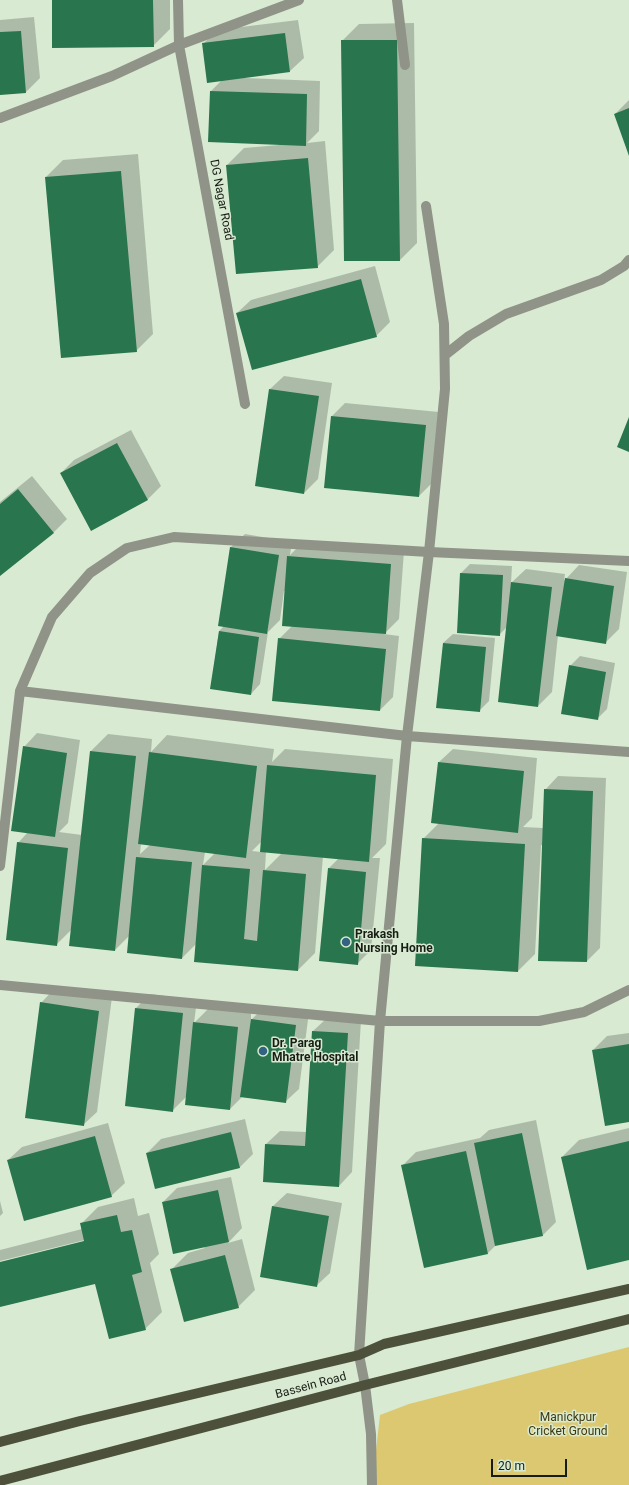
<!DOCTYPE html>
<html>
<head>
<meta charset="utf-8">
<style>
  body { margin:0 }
  #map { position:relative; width:629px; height:1485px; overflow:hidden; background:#d8ead1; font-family:Roboto,sans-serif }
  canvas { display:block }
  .scale { position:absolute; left:491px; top:1459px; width:76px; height:18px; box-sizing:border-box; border:2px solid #171d14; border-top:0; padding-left:5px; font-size:12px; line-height:14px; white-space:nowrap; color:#171d14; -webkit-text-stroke:3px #d8ead1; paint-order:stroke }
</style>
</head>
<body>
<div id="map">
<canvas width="629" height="1485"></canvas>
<div class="scale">20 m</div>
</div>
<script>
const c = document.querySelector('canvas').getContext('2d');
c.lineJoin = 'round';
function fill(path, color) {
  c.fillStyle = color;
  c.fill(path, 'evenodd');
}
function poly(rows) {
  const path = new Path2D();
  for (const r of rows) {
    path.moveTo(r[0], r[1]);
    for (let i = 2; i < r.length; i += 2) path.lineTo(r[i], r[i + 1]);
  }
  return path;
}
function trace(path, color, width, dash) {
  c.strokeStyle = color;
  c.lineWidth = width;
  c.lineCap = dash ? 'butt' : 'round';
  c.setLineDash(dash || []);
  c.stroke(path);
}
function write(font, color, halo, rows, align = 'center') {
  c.font = font + ' Roboto,sans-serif';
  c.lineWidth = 3;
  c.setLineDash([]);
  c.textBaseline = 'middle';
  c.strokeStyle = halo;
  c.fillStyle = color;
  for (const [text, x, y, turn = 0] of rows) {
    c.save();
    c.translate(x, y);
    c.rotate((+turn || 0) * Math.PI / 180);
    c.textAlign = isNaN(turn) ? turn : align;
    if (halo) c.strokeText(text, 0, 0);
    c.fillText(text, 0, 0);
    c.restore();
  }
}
fill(poly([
  [629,1347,629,1485,372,1485,380,1415,409,1404]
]), '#dbc871');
fill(poly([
  [53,0,170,0,170,29,153,46],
  [34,17,40,78,26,92,0,94,0,20],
  [298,20,304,58,290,71,245,77,245,78,320,81,319,131,307,143,325,141,334,250,317,267,227,165,244,148,279,145,279,144,211,91,222,80,203,44,217,30],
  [414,23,417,243,400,260,342,41,359,24],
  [629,100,629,153,615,114],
  [138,154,153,334,136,351,46,177,63,160],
  [375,266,390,322,376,336,237,313,251,300],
  [284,376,332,383,318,479,304,493,270,389],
  [345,403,439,412,432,483,419,496,332,416],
  [131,430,161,486,147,500,61,473,74,460],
  [32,476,67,519,53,533,0,575,0,502],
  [245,534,292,542,290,555,302,543,404,551,399,619,384,634,399,636,393,697,380,710,279,639,292,626,286,591,284,591,280,620,268,632,260,684,251,694,211,688,219,631,224,626,231,547],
  [470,564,512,566,511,583,526,569,565,574,564,581,579,565,627,572,619,629,605,643,558,635,552,692,538,706,507,627,499,635,461,573],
  [453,634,495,638,489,701,479,711,443,643],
  [580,656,615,663,607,709,597,719,570,666],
  [37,733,80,740,68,823,59,832,82,835,91,751,108,734,152,739,151,752,167,735,274,749,272,762,285,749,393,759,386,844,372,858,380,858,371,950,357,964,329,868,339,858,323,856,315,953,298,970,197,943,182,958,130,935,115,950,72,929,57,944,18,843,28,832,24,747],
  [262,841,261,852,252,851],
  [141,843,150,845,140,854],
  [266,851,282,853,265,870],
  [205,852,215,853,203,865],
  [453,749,537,758,532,818,523,827,543,828,545,790,558,776,606,778,600,948,587,961,543,846,541,845,535,954,518,971,423,839,439,823,439,762],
  [54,989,112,997,97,1112,83,1125,41,1003],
  [150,994,197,1000,194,1023,208,1009,251,1013,251,1020,265,1006,309,1012,299,1089,285,1102,242,1097,230,1109,187,1096,172,1111,126,1105,136,1008],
  [327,1018,361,1020,352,1172,339,1186,266,1144,280,1131,307,1132,313,1031],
  [629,1033,629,1121,593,1050,607,1036],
  [245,1119,253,1154,240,1167,147,1153,161,1139],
  [536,1120,556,1222,543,1235,496,1245,488,1253,402,1166,416,1152,480,1138,489,1130],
  [108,1123,125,1183,111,1196,8,1160,22,1147],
  [629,1128,629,1259,562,1157,579,1140],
  [231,1177,242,1228,228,1243,242,1239,255,1290,238,1307,171,1270,188,1253,205,1248,163,1202,177,1188],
  [287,1193,342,1203,330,1273,316,1286,273,1206],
  [134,1198,138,1216,149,1213,159,1254,150,1263,162,1312,145,1329,96,1283,0,1306,0,1263,89,1241,89,1239,0,1261,0,1250,82,1229,81,1224,98,1207],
  [0,1201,3,1213,0,1216]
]), '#0003');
fill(poly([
  [52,0,153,0,154,47,52,48],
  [21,31,26,93,0,95,0,32],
  [285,33,290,72,207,83,202,43],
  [341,40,397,40,400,261,344,261],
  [210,91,307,94,306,146,208,142],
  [629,108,629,156,614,114],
  [308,158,318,268,236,274,226,165],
  [121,171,137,352,61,358,45,177],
  [361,279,377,337,252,370,236,313],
  [269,389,319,396,304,494,255,486],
  [331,416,426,425,419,497,324,488],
  [629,417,629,452,617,447],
  [117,443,148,500,91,531,60,473],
  [18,489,54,533,0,576,0,504],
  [230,547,279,555,267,634,218,626],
  [287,556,391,564,386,634,282,626],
  [460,573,503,575,500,636,457,633],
  [565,578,614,586,606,644,556,636],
  [511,582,552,587,538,707,498,702],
  [219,631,259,637,251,695,210,689],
  [278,638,386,649,380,711,272,701],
  [443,643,486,647,480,712,436,708],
  [569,665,606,672,598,720,561,714],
  [23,746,67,753,55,837,11,831],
  [90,751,136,756,115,951,69,946],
  [149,752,257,766,246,858,138,844],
  [438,762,524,771,518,833,431,823],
  [267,765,376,775,369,862,260,852],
  [544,789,593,791,587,962,538,961],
  [422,838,525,844,518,972,415,966],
  [17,842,68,848,57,946,6,940],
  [136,857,192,862,182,959,127,953],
  [202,865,250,869,244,939,257,941,263,870,306,874,298,971,194,962],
  [328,868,366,872,358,965,319,961],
  [40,1002,99,1011,84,1126,25,1118],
  [135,1008,183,1013,173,1112,125,1106],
  [251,1019,296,1025,286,1103,240,1097],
  [193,1022,238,1027,230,1110,185,1105],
  [312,1031,348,1033,339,1187,263,1182,265,1144,305,1146],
  [629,1044,629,1122,605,1126,592,1050],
  [231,1132,240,1168,155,1189,146,1153],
  [522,1133,543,1236,495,1246,474,1143],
  [95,1136,112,1197,24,1221,7,1160],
  [629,1141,629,1260,587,1270,561,1157],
  [466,1151,488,1254,424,1268,401,1165],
  [218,1190,229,1242,173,1254,162,1202],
  [272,1206,329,1216,317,1287,260,1277],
  [117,1215,121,1232,132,1230,142,1272,132,1275,146,1330,109,1339,95,1284,0,1307,0,1262,84,1241,80,1223],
  [225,1255,239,1308,184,1322,170,1269]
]), '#29754d');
trace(poly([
  [178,0,179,45,245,404],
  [397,0,405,65],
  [0,118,112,76,179,45,299,0],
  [445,355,469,336,506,314,601,280,624,266,629,260],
  [20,691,407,736,629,752],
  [0,866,20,691,52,617,90,573,127,548,174,537,429,552,629,561],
  [0,985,380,1021,539,1021,584,1012,629,990],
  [372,1485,371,1434,365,1385,359,1355,380,1021,407,736,429,552,445,389,444,324,426,206]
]), '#909387', 10);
trace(poly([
  [0,1442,80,1421,359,1355,384,1344,629,1289],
  [0,1481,365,1385,629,1319]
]), '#4d513c', 10);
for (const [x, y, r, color] of [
  [346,942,5,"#326481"],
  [263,1051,5,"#326481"]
]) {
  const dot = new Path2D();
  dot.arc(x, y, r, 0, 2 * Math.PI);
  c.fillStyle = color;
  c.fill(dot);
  trace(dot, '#d8ead1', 1.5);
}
write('12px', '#171d14', '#d8ead1', [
  ["DG Nagar Road",221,200,79],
  ["Bassein Road",311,1386,-15]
]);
write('bold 12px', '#171d14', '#d8ead1', [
  ["Prakash",355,935],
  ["Nursing Home",355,949],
  ["Dr. Parag",272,1044],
  ["Mhatre Hospital",272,1058]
], 'left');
write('12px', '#41380c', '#d8ead1', [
  ["Manickpur",568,1418],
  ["Cricket Ground",568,1432]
]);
</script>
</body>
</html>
